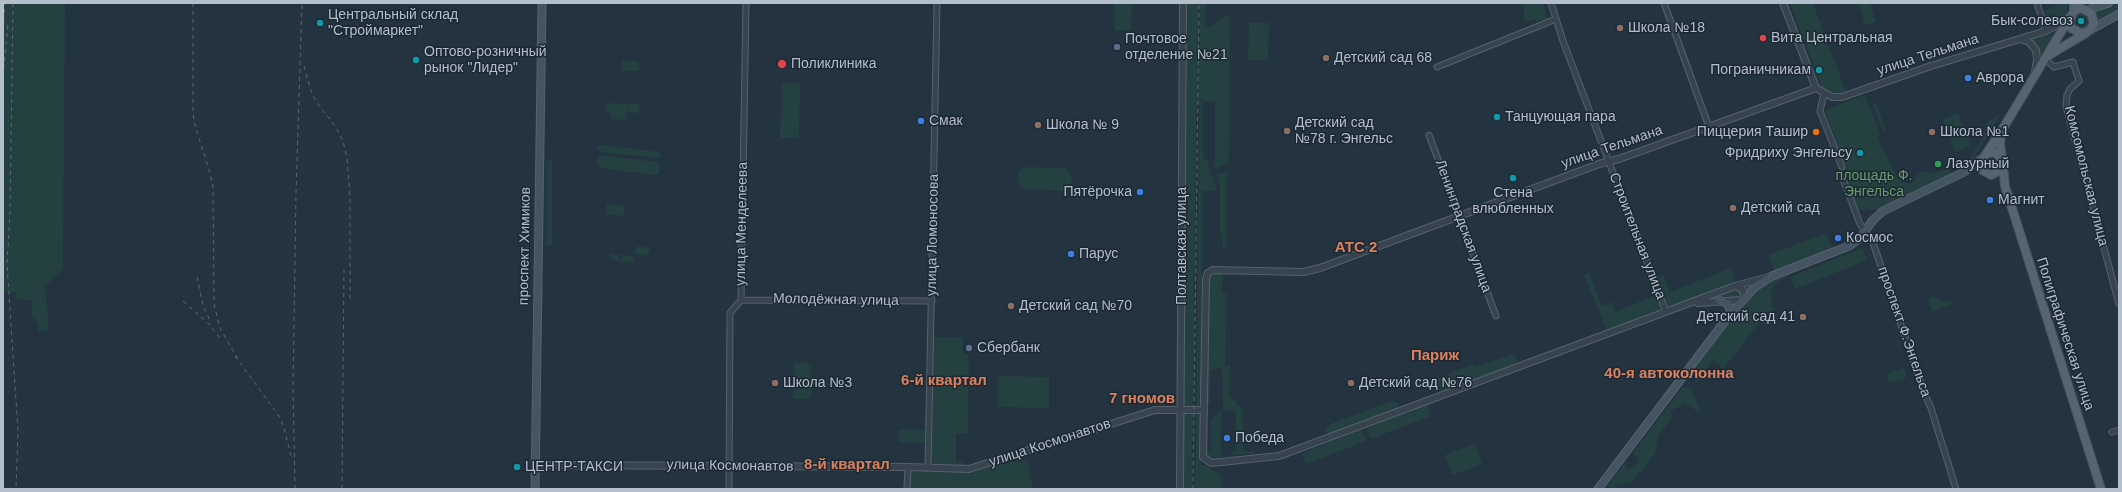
<!DOCTYPE html>
<html>
<head>
<meta charset="utf-8">
<style>
  body { margin:0 }
  #map { position:relative; width:2122px; height:492px; overflow:hidden; background:#23333f; font-family:Helvetica,sans-serif }
  canvas { display:block }
  .frame { position:absolute; inset:0; border:4px solid #b3bfca; pointer-events:none }
</style>
</head>
<body>
<div id="map">
<canvas width="2122" height="492"></canvas>
<div class="frame"></div>
</div>
<script>
const c = document.querySelector('canvas').getContext('2d');
c.lineJoin = 'round';
function fill(path, color) {
  c.fillStyle = color;
  c.fill(path, 'evenodd');
}
function poly(rows) {
  const path = new Path2D();
  for (const r of rows) {
    if (r.length === 3) {
      path.moveTo(r[0] + r[2], r[1]);
      path.arc(r[0], r[1], r[2], 0, 2 * Math.PI);
      continue;
    }
    path.moveTo(r[0], r[1]);
    for (let i = 2; i < r.length; i += 2) path.lineTo(r[i], r[i + 1]);
  }
  return path;
}
function trace(path, color, width, dash) {
  c.strokeStyle = color;
  c.lineWidth = width;
  c.lineCap = dash ? 'butt' : 'round';
  c.setLineDash(dash || []);
  c.stroke(path);
}
function write(font, color, halo, rows, align = 'center') {
  c.font = font + ' Helvetica,sans-serif';
  c.lineWidth = 3;
  c.setLineDash([]);
  c.textBaseline = 'middle';
  c.strokeStyle = halo;
  c.fillStyle = color;
  for (const [text, x, y, turn = 0] of rows) {
    c.save();
    c.translate(x, y);
    c.rotate((+turn || 0) * Math.PI / 180);
    c.textAlign = isNaN(turn) ? turn : align;
    if (halo) c.strokeText(text, 0, 0);
    c.fillText(text, 0, 0);
    c.restore();
  }
}
fill(poly([
  [3,3,65,3,63,269,45,287,49,322,47,331,38,331,38,324,32,317,31,300,16,299,16,292,3,292],
  [1114,3,1132,3,1131,27,1129,31,1116,30,1114,28],
  [1185,3,1198,3,1193,406,1186,406,1183,400],
  [1200,3,1205,3,1205,26,1212,26,1226,15,1230,15,1229,162,1215,169,1215,102,1198,101],
  [1524,3,1543,3,1548,20,1524,21],
  [1790,3,1813,3,1846,92,1838,93,1828,91,1821,85],
  [1858,3,1870,3,1876,22,1865,25],
  [2063,3,2069,3,2066,16,2055,24,2050,23,2043,11],
  [2119,3,2119,8,2096,22,2092,11],
  [2081,21,8],
  [1249,22,1269,23,1268,60,1248,60],
  [2056,34,2039,58,2036,46,2029,39],
  [622,61,639,61,638,71,622,71],
  [782,83,800,83,799,138,780,138],
  [1865,95,1880,134,1878,138,1898,179,1908,184,1914,182,1917,174,1922,172,1935,173,1949,168,1952,175,1878,210,1857,209,1847,181,1850,179,1825,110],
  [1199,102,1203,102,1203,159,1207,160,1217,190,1203,191,1201,402,1199,406,1196,406],
  [1875,102,1886,130,1883,131,1872,103],
  [605,103,627,104,626,120,611,119,611,112,605,112],
  [628,104,640,104,639,113,627,112],
  [1958,113,1971,146,1955,152,1943,119],
  [2001,114,1973,159,1955,168,1953,167,1956,159,1966,161,1970,158,1982,139,1988,121],
  [600,145,660,152,661,156,658,158,602,152,598,150,597,147],
  [599,155,656,162,659,163,659,173,655,175,600,168,597,163],
  [1991,163,7],
  [546,160,552,160,552,245,546,245],
  [1026,167,1066,168,1072,176,1071,186,1064,191,1023,189,1018,183,1017,176,1020,170],
  [1227,173,1227,248,1223,248,1220,229,1220,188,1217,174],
  [607,204,625,206,624,216,606,214],
  [1826,233,1833,250,1775,273,1769,255],
  [636,246,650,248,648,256,635,254],
  [1862,248,1867,260,1795,289,1790,277],
  [610,253,620,255,619,259,622,260,623,255,634,257,634,263,609,259],
  [1731,268,1735,278,1731,285,1671,307,1666,304,1656,278,1664,275,1670,292],
  [1801,268,1776,283,1771,291,1772,305,1776,316,1773,321,1766,326,1760,322,1725,367,1723,369,1713,360,1696,383,1694,377,1698,365,1730,320,1755,291,1773,279],
  [1589,273,1602,306,1611,302,1615,312,1656,295,1660,306,1659,310,1607,331,1584,275],
  [1213,274,1223,274,1222,293,1227,294,1225,366,1230,366,1229,396,1243,409,1243,451,1255,451,1254,454,1232,455,1232,452,1236,452,1236,412,1223,409,1222,366,1210,372,1210,404,1207,403,1209,279],
  [1736,289,1740,290,1741,294,1738,297,1721,297,1723,294],
  [1937,296,1938,299,1944,302,1951,300,1952,304,1932,311,1928,299],
  [932,337,963,337,963,354,969,354,968,433,956,434,956,463,962,462,966,465,935,465,931,458],
  [1514,353,1518,364,1442,393,1437,379,1473,364,1475,367],
  [805,362,811,366,811,396,808,399,794,399,793,396,794,365,797,363],
  [1903,368,1905,369,1906,378,1888,383,1887,373],
  [997,376,1049,377,1049,408,997,407],
  [1682,388,1691,388,1702,414,1684,403,1670,412,1673,416,1658,437,1655,454,1631,483,1618,484,1615,489,1611,489,1608,485,1626,462,1628,463,1626,468,1630,469,1636,464,1638,460,1633,453],
  [1391,401,1400,403,1398,408,1328,435,1325,428,1333,423],
  [1427,404,1431,416,1371,439,1367,428],
  [1221,411,1221,461,1213,461,1207,457,1206,451,1211,451,1211,421],
  [1186,413,1193,413,1192,489,1183,489,1184,415],
  [1196,413,1201,417,1201,464,1219,473,1223,489,1195,489],
  [899,429,925,430,925,443,898,442],
  [1361,430,1366,441,1307,464,1301,454],
  [1475,444,1482,464,1452,475,1445,455],
  [1027,459,1033,489,909,489,909,471,964,471]
]), '#254040');
const minor = poly([
  [1551,3,1563,41,1666,312],
  [1664,3,1709,127],
  [2037,3,2046,31],
  [2044,58,2054,67,2073,62,2079,81,2070,89,2067,95,2066,106,2119,304],
  [1437,67,1556,19],
  [1824,94,1820,111,1842,167],
  [1429,135,1496,316],
  [1843,179,1860,224,1872,240,1924,392,1931,408,1956,489],
  [741,300,932,301],
  [2112,432,2119,430],
  [928,467,937,3],
  [729,489,730,313,741,300,746,3],
  [907,489,908,467]
]);
const tertiary = poly([
  [1783,3,1816,88],
  [2020,39,2029,42,2036,50,2037,59,2035,72],
  [1735,286,1769,277],
  [1744,298,1744,294,1742,289,1735,286,1279,456,1211,463,1203,457,1206,279,1208,273,1213,270,1304,272,1320,268,1599,164,1619,159,1808,91,1816,88,1832,97,1842,97,1931,66,2046,31,2068,19],
  [1698,303,1742,300],
  [535,465,908,467,969,469,1155,410,1203,410],
  [1180,489,1183,3]
]);
const secondary = poly([
  [2087,10,2109,3],
  [2090,30,2119,14],
  [1719,300,1728,304,1731,313],
  [535,489,542,3],
  [1598,489,1731,313,1755,287,1772,276,1849,246,1860,238,1873,220,1883,211,1964,172,1981,159]
]);
const primary = poly([
  [2074,11,2081,8,2091,13,2094,23,2090,30,2082,34,2071,28,2069,21,2074,11,2074,3],
  [2046,57,2086,33],
  [1986,154,2002,130,2070,17],
  [2001,158,1994,152,1986,154,1980,163,1982,170,1991,175,2001,170,2003,164,2000,144,2001,134],
  [2003,164,2005,186,2101,489]
]);
trace(minor, '#55626d', 7);
trace(tertiary, '#55626d', 8);
trace(secondary, '#55626d', 9);
trace(primary, '#43505b', 10);
trace(minor, '#37444f', 5);
trace(tertiary, '#37444f', 6);
trace(secondary, '#455463', 7);
trace(primary, '#55646f', 8);
trace(poly([
  [13,3,10,214,7,264,18,431,16,489],
  [193,3,193,111,194,122,210,173,213,187,214,304,220,328,239,361],
  [3,29,5,3],
  [304,66,311,91,317,103,336,127,343,141,347,158,350,197,350,303],
  [3,77,8,23],
  [197,277,203,305,211,323],
  [183,301,210,325,220,338],
  [235,356,279,416,284,428,291,456],
  [295,489,293,388,296,193,302,3],
  [342,489,344,270],
  [1193,489,1199,3]
]), '#596977', 1, [4, 4]);
for (const [x, y, r, color] of [
  [2081,21,4,"#0f9aa8"],
  [320,23,4,"#0f9aa8"],
  [1620,28,4,"#8d6e63"],
  [1763,38,4,"#e0444e"],
  [1117,47,4,"#5c6f8a"],
  [1326,58,4,"#8d6e63"],
  [416,60,4,"#0f9aa8"],
  [782,64,5,"#e0444e"],
  [1819,70,4,"#0f9aa8"],
  [1968,78,4,"#3f7fe0"],
  [1497,117,4,"#0f9aa8"],
  [921,121,4,"#3f7fe0"],
  [1038,125,4,"#8d6e63"],
  [1287,131,4,"#8d6e63"],
  [1816,132,4,"#e8710a"],
  [1932,132,4,"#8d6e63"],
  [1860,153,4,"#0f9aa8"],
  [1938,164,4,"#2e9e5b"],
  [1513,178,4,"#0f9aa8"],
  [1140,192,4,"#3f7fe0"],
  [1990,200,4,"#3f7fe0"],
  [1733,208,4,"#8d6e63"],
  [1838,238,4,"#3f7fe0"],
  [1071,254,4,"#3f7fe0"],
  [1011,306,4,"#8d6e63"],
  [1803,317,4,"#8d6e63"],
  [969,348,4,"#5c6f8a"],
  [775,383,4,"#8d6e63"],
  [1351,383,4,"#8d6e63"],
  [1227,438,4,"#3f7fe0"],
  [517,467,4,"#0f9aa8"]
]) {
  const dot = new Path2D();
  dot.arc(x, y, r, 0, 2 * Math.PI);
  c.fillStyle = color;
  c.fill(dot);
  trace(dot, '#1c2934', 1.5);
}
write('14px', '#b3bfca', '#1c2934', [
  ["Центральный склад",328,15],
  ["\"Строймаркет\"",328,31],
  ["Бык-солевоз",2073,21,"right"],
  ["Школа №18",1628,28],
  ["Вита Центральная",1771,38],
  ["Почтовое",1125,39],
  ["отделение №21",1125,55],
  ["Оптово-розничный",424,52],
  ["рынок \"Лидер\"",424,68],
  ["Детский сад 68",1334,58],
  ["Поликлиника",791,64],
  ["Пограничникам",1811,70,"right"],
  ["Аврора",1976,78],
  ["Танцующая пара",1505,117],
  ["Смак",929,121],
  ["Детский сад",1295,123],
  ["№78 г. Энгельс",1295,139],
  ["Школа № 9",1046,125],
  ["Пиццерия Ташир",1808,132,"right"],
  ["Школа №1",1940,132],
  ["Фридриху Энгельсу",1852,153,"right"],
  ["Лазурный",1946,164],
  ["Пятёрочка",1132,192,"right"],
  ["Стена",1513,193,"center"],
  ["влюбленных",1513,209,"center"],
  ["Магнит",1998,200],
  ["Детский сад",1741,208],
  ["Космос",1846,238],
  ["Парус",1079,254],
  ["Детский сад №70",1019,306],
  ["Детский сад 41",1795,317,"right"],
  ["Сбербанк",977,348],
  ["Школа №3",783,383],
  ["Детский сад №76",1359,383],
  ["Победа",1235,438],
  ["ЦЕНТР-ТАКСИ",525,467]
], 'left');
write('14px', '#b3bfca', '#1c2934', [
  ["улица Тельмана",1928,55,-18],
  ["улица Тельмана",1612,147,-19],
  ["Комсомольская улица",2086,176,76],
  ["улица Менделеева",742,224,-89],
  ["Ленинградская улица",1463,226,70],
  ["улица Ломоносова",933,235,-89],
  ["Строительная улица",1637,236,69],
  ["проспект Химиков",525,246,-89],
  ["Полтавская улица",1182,246,-90],
  ["Молодёжная улица",836,300,1],
  ["проспект Ф.Энгельса",1904,332,71],
  ["Полиграфическая улица",2065,334,72],
  ["улица Космонавтов",1050,443,-18],
  ["улица Космонавтов",730,466,1]
]);
write('14px', '#689d6d', '#1c2934', [
  ["площадь Ф.",1874,176],
  ["Энгельса",1874,192]
]);
write('bold 15px', '#db815d', '#1c2934', [
  ["АТС 2",1356,248],
  ["Париж",1435,356],
  ["40-я автоколонна",1669,374],
  ["6-й квартал",944,381],
  ["7 гномов",1142,399],
  ["8-й квартал",847,465]
]);
</script>
</body>
</html>
